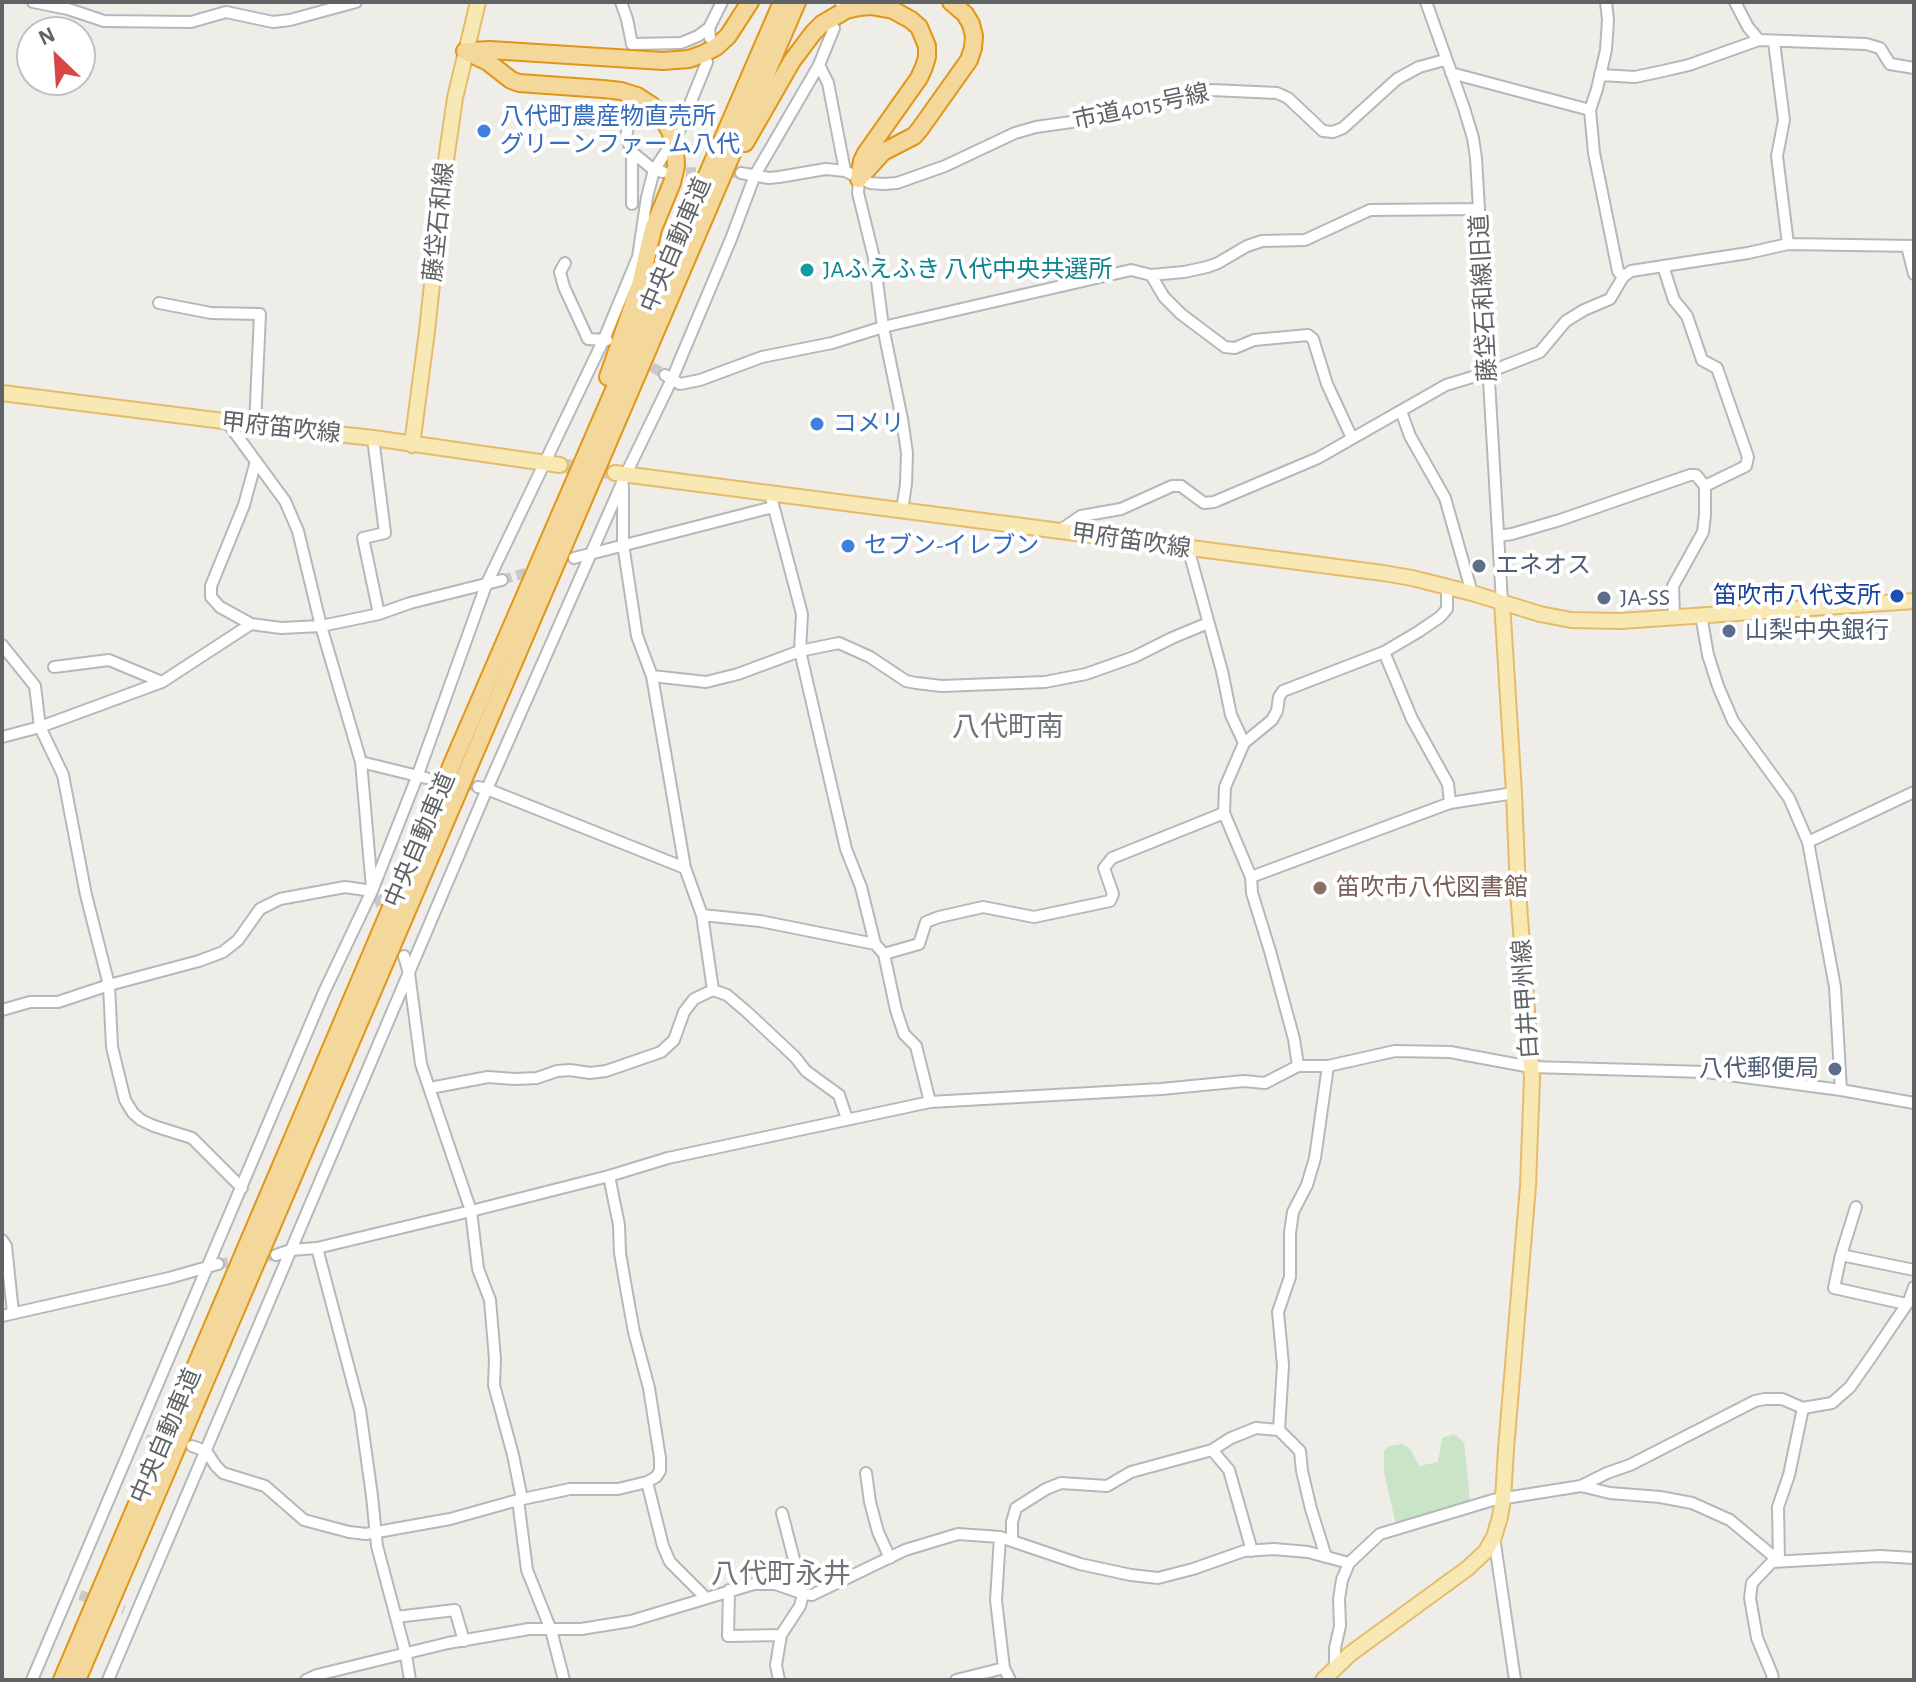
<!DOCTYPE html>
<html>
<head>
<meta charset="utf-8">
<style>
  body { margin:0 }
  #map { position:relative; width:1916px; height:1682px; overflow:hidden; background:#efede8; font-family:"Alegreya Sans",sans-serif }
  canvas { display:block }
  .frame { position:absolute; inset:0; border:4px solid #5f6366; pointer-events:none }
  .north { position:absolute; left:16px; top:16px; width:80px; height:80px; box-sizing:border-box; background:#fff; border:2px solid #bfc1c2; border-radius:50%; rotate:335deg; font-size:22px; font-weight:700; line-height:32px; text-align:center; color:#5f6366 }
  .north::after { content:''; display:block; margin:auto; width:28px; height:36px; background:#da4643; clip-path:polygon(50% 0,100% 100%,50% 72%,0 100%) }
</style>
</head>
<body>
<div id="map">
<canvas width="1916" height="1682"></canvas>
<div class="frame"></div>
<div class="north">N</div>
</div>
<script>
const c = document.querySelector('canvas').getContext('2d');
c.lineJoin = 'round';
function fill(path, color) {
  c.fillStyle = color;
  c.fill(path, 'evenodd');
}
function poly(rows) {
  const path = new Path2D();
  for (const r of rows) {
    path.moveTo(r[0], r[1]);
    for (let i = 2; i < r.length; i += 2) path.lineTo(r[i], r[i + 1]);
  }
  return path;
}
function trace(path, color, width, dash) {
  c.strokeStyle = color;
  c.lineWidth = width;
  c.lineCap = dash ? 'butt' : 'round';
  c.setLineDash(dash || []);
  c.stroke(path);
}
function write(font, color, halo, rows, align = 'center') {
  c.font = font + ' "Alegreya Sans","Noto Sans JP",sans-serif';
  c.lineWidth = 8;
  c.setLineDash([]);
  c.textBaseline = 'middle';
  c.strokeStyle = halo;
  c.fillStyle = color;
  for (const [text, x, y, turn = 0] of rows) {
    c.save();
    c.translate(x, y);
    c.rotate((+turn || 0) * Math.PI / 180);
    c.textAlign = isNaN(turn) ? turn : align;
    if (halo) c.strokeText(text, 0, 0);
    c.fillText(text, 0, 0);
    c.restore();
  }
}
fill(poly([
  [1454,1434,1464,1442,1470,1501,1402,1524,1395,1521,1384,1472,1384,1451,1390,1446,1402,1444,1410,1449,1419,1466,1438,1462,1442,1438]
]), '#c9e4c7');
trace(poly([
  [671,172,741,173],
  [639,359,665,375],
  [502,580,538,569],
  [426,778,478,787],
  [377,896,387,918],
  [218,1264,276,1255],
  [146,1440,166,1442],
  [80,1595,124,1610]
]), '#cbcac8', 10, [10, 5]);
trace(poly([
  [560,465,615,473]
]), '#cbcac8', 14, [14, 7]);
const minor = poly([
  [33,2,68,9,104,21,191,22,226,12,273,22,290,20,356,2],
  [621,2,627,19,632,44,681,43,698,36,709,28],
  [1426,2,1464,108,1473,138,1476,158,1502,602],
  [1606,2,1608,20,1606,50,1597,89,1590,110,1594,153,1618,271,1623,277],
  [1735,2,1748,27,1759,40],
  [841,3,842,2],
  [710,38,709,28,722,2],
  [1774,42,1784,120,1777,156,1788,244],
  [819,65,828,83,845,171],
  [1451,73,1590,110],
  [1600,75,1635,77,1663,71,1689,65,1759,40,1866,44,1880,48,1890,64,1914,68],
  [629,121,626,137,632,152,632,204],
  [679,131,707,62],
  [632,152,654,170,663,172],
  [741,173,769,178,779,177,826,169,845,171,870,183,883,184,897,183,945,166,1015,133,1036,127,1121,115,1212,90,1277,93,1288,98,1323,131,1333,132,1343,128,1397,79,1419,67,1445,60],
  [859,179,858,193,874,258,883,327,902,419,907,453,906,484,902,510],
  [1907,246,1914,274],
  [565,263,560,272,564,287,588,339,607,340],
  [1663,266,1674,300,1687,316,1702,360,1717,368,1748,457,1746,466,1705,486],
  [1151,275,1184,272,1207,267,1218,263,1247,246,1262,241,1305,240,1370,210,1479,209],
  [159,303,211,313,260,314,255,425],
  [665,375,680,384,700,380,762,357,832,343,883,327,1131,270,1151,275,1164,297,1181,314,1225,347,1235,348,1254,340,1308,335,1313,339,1327,384,1352,438],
  [1401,411,1410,436,1445,498,1472,593],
  [227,422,285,501,298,531,321,626,361,762,372,888],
  [373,438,385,533,363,538,379,614],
  [623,486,623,544,637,636,652,676,685,868,702,915,760,921,875,944],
  [770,493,802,614,800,651,846,849,861,887,875,944,884,954,896,1010,904,1034,916,1046,930,1102],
  [1059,531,1081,516,1121,509,1172,486,1181,486,1204,503,1214,502,1318,458,1446,385,1489,372,1540,352,1566,321,1584,310,1610,299,1623,277,1631,271,1748,253,1788,244,1914,246],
  [1498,536,1512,534,1560,520,1690,475,1696,475,1705,486,1705,515,1703,532,1673,586,1674,617],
  [1188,548,1222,671,1231,715,1244,743],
  [574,558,773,507],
  [1701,615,1708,655,1718,686,1733,721,1789,798,1808,842,1835,987,1841,1090],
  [251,624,220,607,211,597,211,586,244,505,256,461],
  [2,645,35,686,40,727,63,775,86,895,109,985,112,1047,125,1100,133,1113,141,1120,154,1126,192,1138,242,1188],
  [1384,652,1412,719,1448,784,1450,803],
  [54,667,109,660,162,682],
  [652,676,706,682,738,674,800,651,839,643,870,657,906,681,916,683,942,686,1045,682,1086,674,1134,657,1172,638,1208,623],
  [2,737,40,727,162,682,251,624,281,628,321,626,379,614,410,603,502,580],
  [361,762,426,778],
  [478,787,487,789,685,868],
  [1808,842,1914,792],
  [1251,877,1450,803,1514,793],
  [702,915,713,990],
  [884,954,919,944,926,922,939,917,983,907,1034,917,1110,901,1113,894,1104,868,1112,858,1224,813],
  [404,956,409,973,421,1064,471,1211,478,1269,490,1300,495,1359,494,1385,513,1455,522,1499],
  [2,1010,30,1002,58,1002,109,985,199,961,223,952,238,940,260,909,280,899,345,887,372,891],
  [1298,1066,1294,1039,1270,951,1252,893,1251,877,1224,813,1225,787,1244,743,1272,720,1277,711,1279,697,1283,691,1384,652,1418,632,1440,617,1447,609,1447,587],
  [430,1088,488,1077,515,1079,537,1078,557,1071,570,1070,590,1073,606,1071,661,1052,674,1040,684,1012,694,999,713,990,727,995,747,1012,795,1057,806,1071,839,1095,847,1119],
  [1856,1207,1841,1255,1834,1288,1906,1304],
  [2,1240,6,1246,13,1313],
  [317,1248,360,1410,372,1496,377,1546,406,1655,410,1680],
  [276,1255,291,1250,317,1248,471,1211,609,1176,668,1158,930,1102,1161,1089,1244,1081,1265,1083,1298,1066,1328,1066,1395,1051,1450,1052,1531,1067,1706,1072,1841,1090,1914,1103],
  [1841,1255,1914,1270],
  [2,1316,169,1278,218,1264],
  [192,1446,206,1451,216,1466,223,1473,265,1486,304,1520,349,1532,366,1534,450,1519,518,1500,570,1489,618,1489,647,1482,656,1477,660,1471,660,1458,649,1388,634,1332,626,1288,620,1253,619,1225,609,1176],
  [1212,1450,1229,1470,1252,1551],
  [866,1473,870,1502,878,1532,890,1558],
  [647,1482,663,1546,670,1562,706,1598],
  [1581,1486,1610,1493,1660,1497,1692,1503,1730,1520,1779,1561],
  [518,1500,527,1570,551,1630,564,1680],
  [1000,1537,996,1600,1004,1668,1010,1680],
  [1494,1537,1515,1680],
  [1012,1541,1012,1522,1016,1508,1046,1489,1061,1483,1107,1486,1131,1472,1212,1450,1231,1438,1256,1428,1279,1430],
  [1326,1557,1311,1509,1302,1471,1300,1451,1279,1430,1283,1365,1278,1312,1290,1277,1290,1233,1293,1212,1307,1185,1315,1158,1328,1066],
  [1779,1561,1778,1507,1789,1475,1803,1408],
  [729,1590,728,1636,781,1635],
  [396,1617,455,1610,464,1641],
  [1335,1668,1335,1648,1340,1626,1339,1599,1342,1580,1349,1563,1380,1534,1493,1500,1581,1486,1607,1473,1630,1465,1755,1401,1765,1399,1782,1399,1803,1408,1832,1403,1850,1387,1869,1360,1909,1301,1914,1287],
  [32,1680,324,992,372,891,417,777,486,585,604,339,638,257,647,197,654,170,668,149],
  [108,1680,487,789,626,474,672,379,731,239,755,175,819,65,834,28],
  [306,1680,317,1675,448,1643,529,1629,581,1629,631,1621,754,1584,775,1584,804,1594,812,1595,905,1550,958,1534,1000,1537,1080,1564,1131,1575,1158,1578,1193,1569,1244,1551,1274,1549,1308,1552,1349,1563],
  [779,1680,776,1665,781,1635,800,1606,803,1594,782,1513],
  [956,1680,1004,1668],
  [1773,1680,1772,1674,1757,1638,1750,1598,1752,1583,1772,1562,1880,1556,1914,1558]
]);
const major = poly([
  [2,393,255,425,373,438,560,465],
  [412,445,427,331,443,181,455,98,478,2],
  [615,473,1383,573,1412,578,1472,593,1540,614,1571,620,1620,621,1914,601],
  [1323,1680,1350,1654,1468,1568,1486,1551,1494,1537,1500,1517,1503,1499,1506,1449,1528,1186,1532,1078,1518,891,1514,793,1502,602]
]);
const highway = poly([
  [465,51,488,62,511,80,519,83,603,89,621,91,637,96,651,105,662,117,670,131,675,148,676,166,672,183,653,229,640,285,608,377],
  [470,51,490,50,663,61,689,59,703,54,716,47,728,36,750,2],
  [745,143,792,61,813,33,822,24,846,10,859,7,871,6,893,10,911,20,919,27,927,46,927,57,924,67,919,78,866,153,862,161,859,179],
  [862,175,883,152,914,136,920,129,969,60,973,48,974,36,971,24,965,14,951,2],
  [62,1680,456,755,782,2],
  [77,1680,797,2]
]);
trace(minor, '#b5b8bb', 14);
trace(major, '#e5bb6b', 18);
trace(highway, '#e29516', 20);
trace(minor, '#fff', 10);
trace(major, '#f8e9b4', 14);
trace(highway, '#f4d79b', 16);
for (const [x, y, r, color] of [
  [484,131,8,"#3f7fe0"],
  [807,270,8,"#0f9aa8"],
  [817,424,8,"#3f7fe0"],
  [848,546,8,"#3f7fe0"],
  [1479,566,8,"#5c6f8a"],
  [1897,596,8,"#1a4fb4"],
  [1604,598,8,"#5c6f8a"],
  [1729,631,8,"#5c6f8a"],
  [1320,888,8,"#8d6e63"],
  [1835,1069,8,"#5c6f8a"]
]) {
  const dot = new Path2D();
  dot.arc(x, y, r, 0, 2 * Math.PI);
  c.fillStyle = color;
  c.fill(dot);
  trace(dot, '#fff', 3);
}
write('24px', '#5f6366', '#fff', [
  ["市道4015号線",1141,107,-12],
  ["藤垈石和線",439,222,-84],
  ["中央自動車道",676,245,-67],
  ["藤垈石和線旧道",1484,298,-93],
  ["甲府笛吹線",281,428,6],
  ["甲府笛吹線",1131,541,8],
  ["中央自動車道",420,840,-67],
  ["白井甲州線",1526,999,-94],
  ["中央自動車道",166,1436,-67]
]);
write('24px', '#366cbe', '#fff', [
  ["八代町農産物直売所",500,117],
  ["グリーンファーム八代",500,145],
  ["コメリ",833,424],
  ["セブン-イレブン",864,546]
], 'left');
write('24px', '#0d838f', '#fff', [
  ["JAふえふき 八代中央共選所",823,270]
], 'left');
write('24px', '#4e5e75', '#fff', [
  ["エネオス",1495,566],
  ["JA-SS",1620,598],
  ["山梨中央銀行",1745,631],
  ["八代郵便局",1819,1069,"right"]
], 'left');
write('24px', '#164399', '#fff', [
  ["笛吹市八代支所",1881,596]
], 'right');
write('24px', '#785e54', '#fff', [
  ["笛吹市八代図書館",1336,888]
], 'left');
write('28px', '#707578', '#fff', [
  ["八代町南",1008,728],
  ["八代町永井",781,1575]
]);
</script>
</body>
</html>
